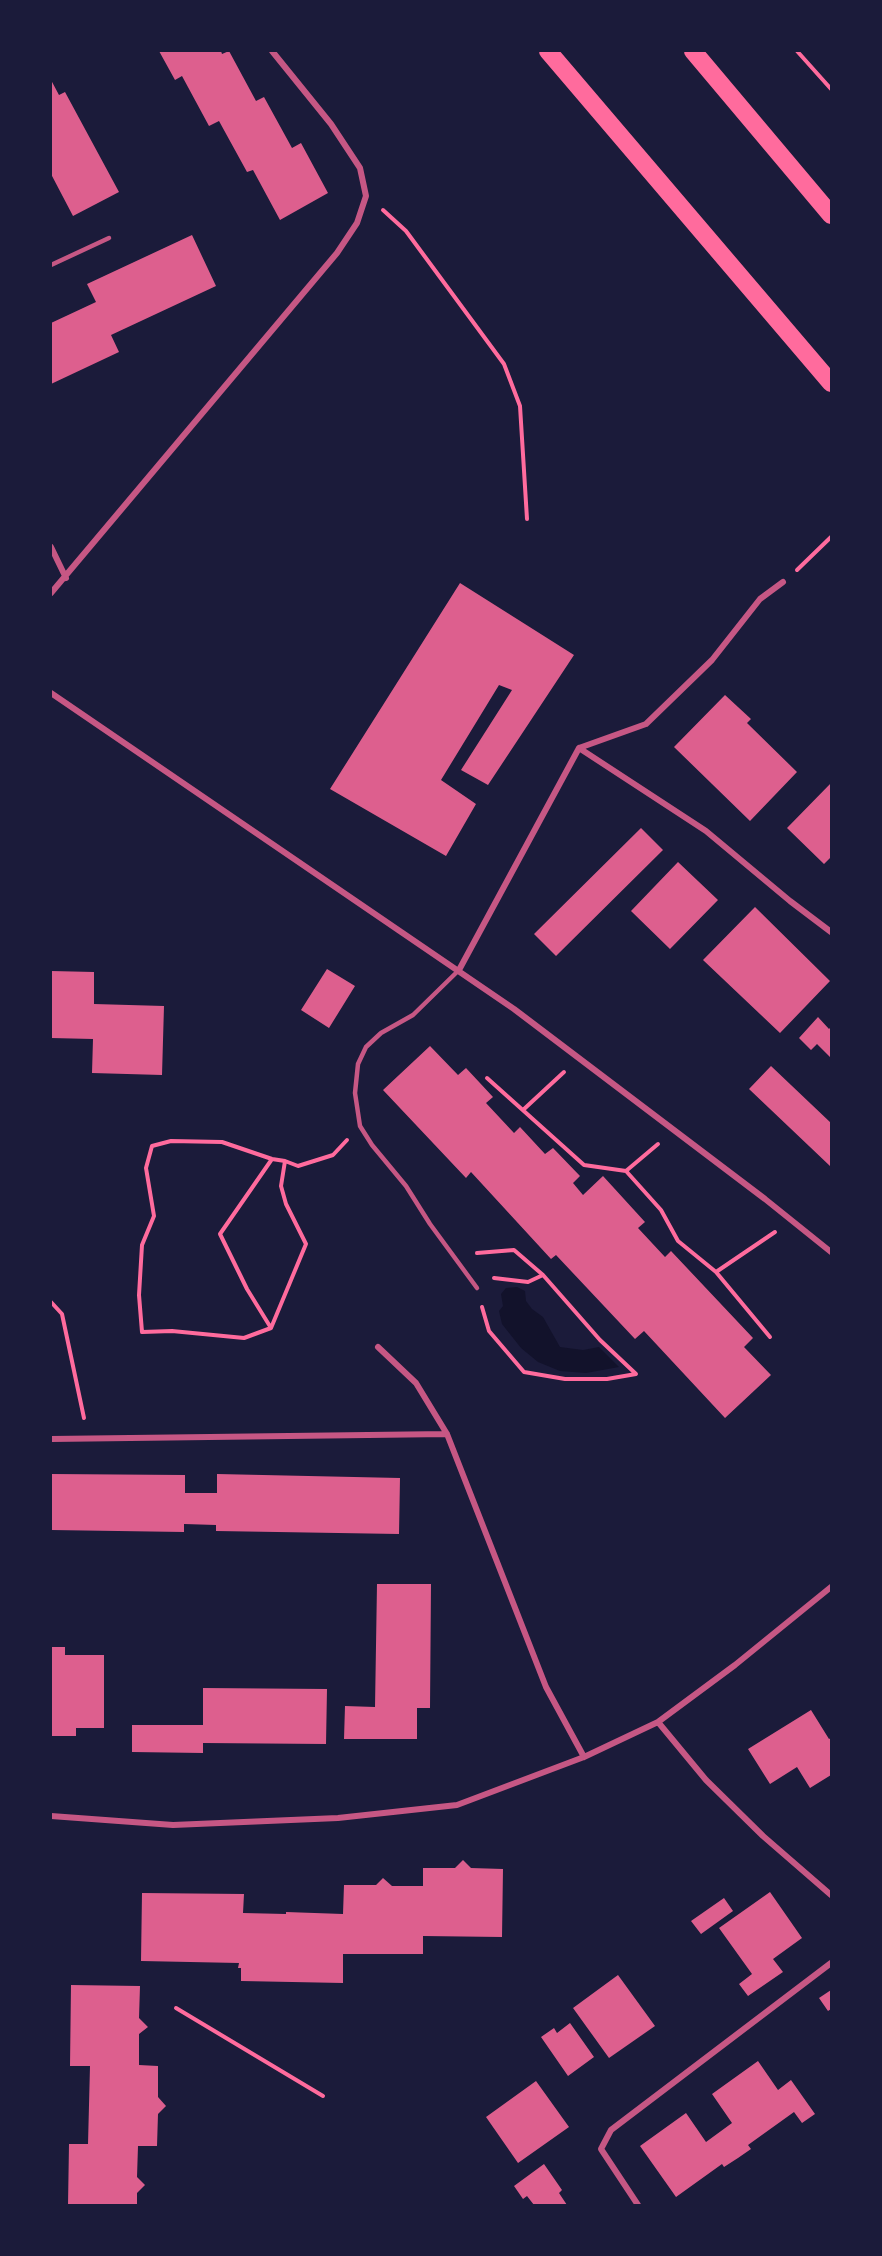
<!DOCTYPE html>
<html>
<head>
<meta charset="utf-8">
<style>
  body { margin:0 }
  #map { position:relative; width:882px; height:2256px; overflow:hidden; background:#1b1b3a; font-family:"Asap Condensed",sans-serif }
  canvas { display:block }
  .frame { position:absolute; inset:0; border:52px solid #1b1b3a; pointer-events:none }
</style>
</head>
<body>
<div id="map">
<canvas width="882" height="2256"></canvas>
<div class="frame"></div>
</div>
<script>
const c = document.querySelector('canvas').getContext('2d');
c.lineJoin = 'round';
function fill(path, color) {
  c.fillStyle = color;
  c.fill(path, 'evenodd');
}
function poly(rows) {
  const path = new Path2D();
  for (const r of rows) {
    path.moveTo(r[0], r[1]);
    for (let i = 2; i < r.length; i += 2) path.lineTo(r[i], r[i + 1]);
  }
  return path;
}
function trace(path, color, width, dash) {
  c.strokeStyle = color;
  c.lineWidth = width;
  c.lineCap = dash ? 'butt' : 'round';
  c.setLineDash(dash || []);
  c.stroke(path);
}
fill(poly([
  [517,1287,525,1291,526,1301,532,1309,543,1317,560,1347,583,1350,599,1347,619,1367,586,1373,560,1371,538,1362,521,1348,502,1324,499,1311,503,1306,501,1294,506,1288]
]), '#12122b');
fill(poly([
  [159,51,221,51,222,54,229,51,256,101,264,97,292,148,301,143,328,193,280,220,253,170,247,172,219,121,209,126,182,76,175,80],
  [51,80,59,95,65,92,119,192,73,216,51,174],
  [192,235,216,286,111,335,119,352,51,384,51,323,96,302,87,284],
  [460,583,574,655,488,785,461,770,512,690,499,685,441,780,476,804,446,856,330,789],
  [725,695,751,719,747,723,797,772,750,821,674,747],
  [831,783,831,857,824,864,787,828],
  [641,828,663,850,556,956,534,934],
  [678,862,718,900,670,949,631,911],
  [755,907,830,981,780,1033,703,960],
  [327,969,355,986,329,1028,301,1010],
  [51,971,94,972,94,1004,164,1006,162,1075,92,1073,93,1039,51,1038],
  [818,1017,829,1029,831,1027,831,1058,817,1044,811,1050,799,1038],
  [430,1046,458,1075,466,1068,493,1097,486,1103,514,1133,520,1127,545,1154,553,1148,580,1176,573,1183,583,1195,603,1176,645,1222,638,1228,665,1257,671,1251,753,1338,744,1347,771,1375,725,1418,644,1331,635,1339,556,1255,551,1259,471,1172,466,1178,383,1090],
  [771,1066,831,1123,830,1166,749,1089],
  [51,1474,185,1475,185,1493,217,1493,217,1474,400,1478,399,1534,216,1531,216,1525,184,1524,184,1532,51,1530],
  [377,1584,431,1584,430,1708,417,1708,417,1739,344,1739,345,1706,375,1707],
  [51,1647,65,1647,65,1655,104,1655,104,1728,76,1728,76,1736,51,1736],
  [203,1688,327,1689,326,1744,203,1743,203,1753,132,1752,132,1725,203,1725],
  [811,1710,829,1739,831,1738,831,1775,810,1788,797,1767,770,1784,748,1749],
  [463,1860,471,1868,503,1869,502,1937,423,1936,423,1954,343,1954,343,1983,241,1981,241,1968,238,1968,239,1963,141,1961,142,1893,244,1894,243,1913,286,1914,286,1912,343,1914,344,1885,376,1885,383,1878,392,1886,423,1886,423,1868,455,1868],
  [770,1892,802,1938,773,1959,783,1972,748,1996,739,1984,752,1974,719,1928],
  [724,1898,733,1911,701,1934,691,1921],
  [618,1975,655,2026,609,2058,573,2008],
  [71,1985,140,1986,139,2018,148,2027,139,2034,139,2065,158,2066,158,2097,166,2106,158,2114,157,2146,138,2146,137,2177,145,2185,137,2193,137,2205,68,2205,69,2144,88,2144,90,2066,70,2066],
  [831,1990,831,2009,828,2011,819,1998],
  [570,2023,594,2057,568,2076,541,2037,554,2028,557,2033],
  [758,2061,778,2090,791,2080,815,2114,802,2123,794,2112,748,2145,751,2149,738,2158,724,2167,722,2164,676,2197,640,2146,686,2113,706,2142,732,2123,712,2094],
  [536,2081,569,2127,518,2163,486,2117],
  [544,2164,562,2190,559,2193,567,2205,534,2205,527,2196,523,2199,514,2186]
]), '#dd5f8e');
trace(poly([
  [797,51,831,89],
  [383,210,406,231,504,364,520,406,527,519],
  [797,570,831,537],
  [487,1078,584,1165,626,1171,661,1210,678,1241,716,1272,770,1337],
  [523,1110,564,1072],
  [285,1161,281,1186,286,1204,306,1244,271,1328,244,1338,172,1331,142,1332,139,1295,142,1245,154,1216,146,1168,152,1146,171,1141,222,1142,272,1159,285,1161,298,1166,333,1155,347,1140],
  [626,1171,658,1144],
  [477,1253,514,1250,543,1275,600,1340,636,1374,607,1379,565,1379,524,1372,489,1331,482,1307],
  [716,1272,775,1232],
  [494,1278,528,1282,543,1275],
  [51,1302,62,1314,84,1418],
  [271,1328,247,1289,220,1234,272,1159],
  [176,2008,323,2096]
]), '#ff6b9d', 4);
trace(poly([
  [51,265,109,238],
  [459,970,413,1015,381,1033,366,1047,358,1064,355,1093,360,1126,372,1145,406,1186,430,1224,477,1288]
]), '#c65784', 4.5);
trace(poly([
  [51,547,66,578],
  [51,593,337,253,357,223,366,196,360,168,331,124,272,51],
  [51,693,514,1009,765,1199,831,1252],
  [579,748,706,831,790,901,831,932],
  [459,970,579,748,646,724,712,660,760,599,783,582],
  [378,1347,416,1383,447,1434,546,1687,584,1757],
  [51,1439,447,1434],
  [658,1722,706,1780,763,1836,831,1895],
  [51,1816,173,1825,338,1818,457,1805,584,1757,658,1722,735,1665,831,1587],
  [638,2205,601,2149,611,2130,831,1963]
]), '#c65784', 6);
trace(poly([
  [548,51,831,383],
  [693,51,831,215]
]), '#ff6b9d', 18);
</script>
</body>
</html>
